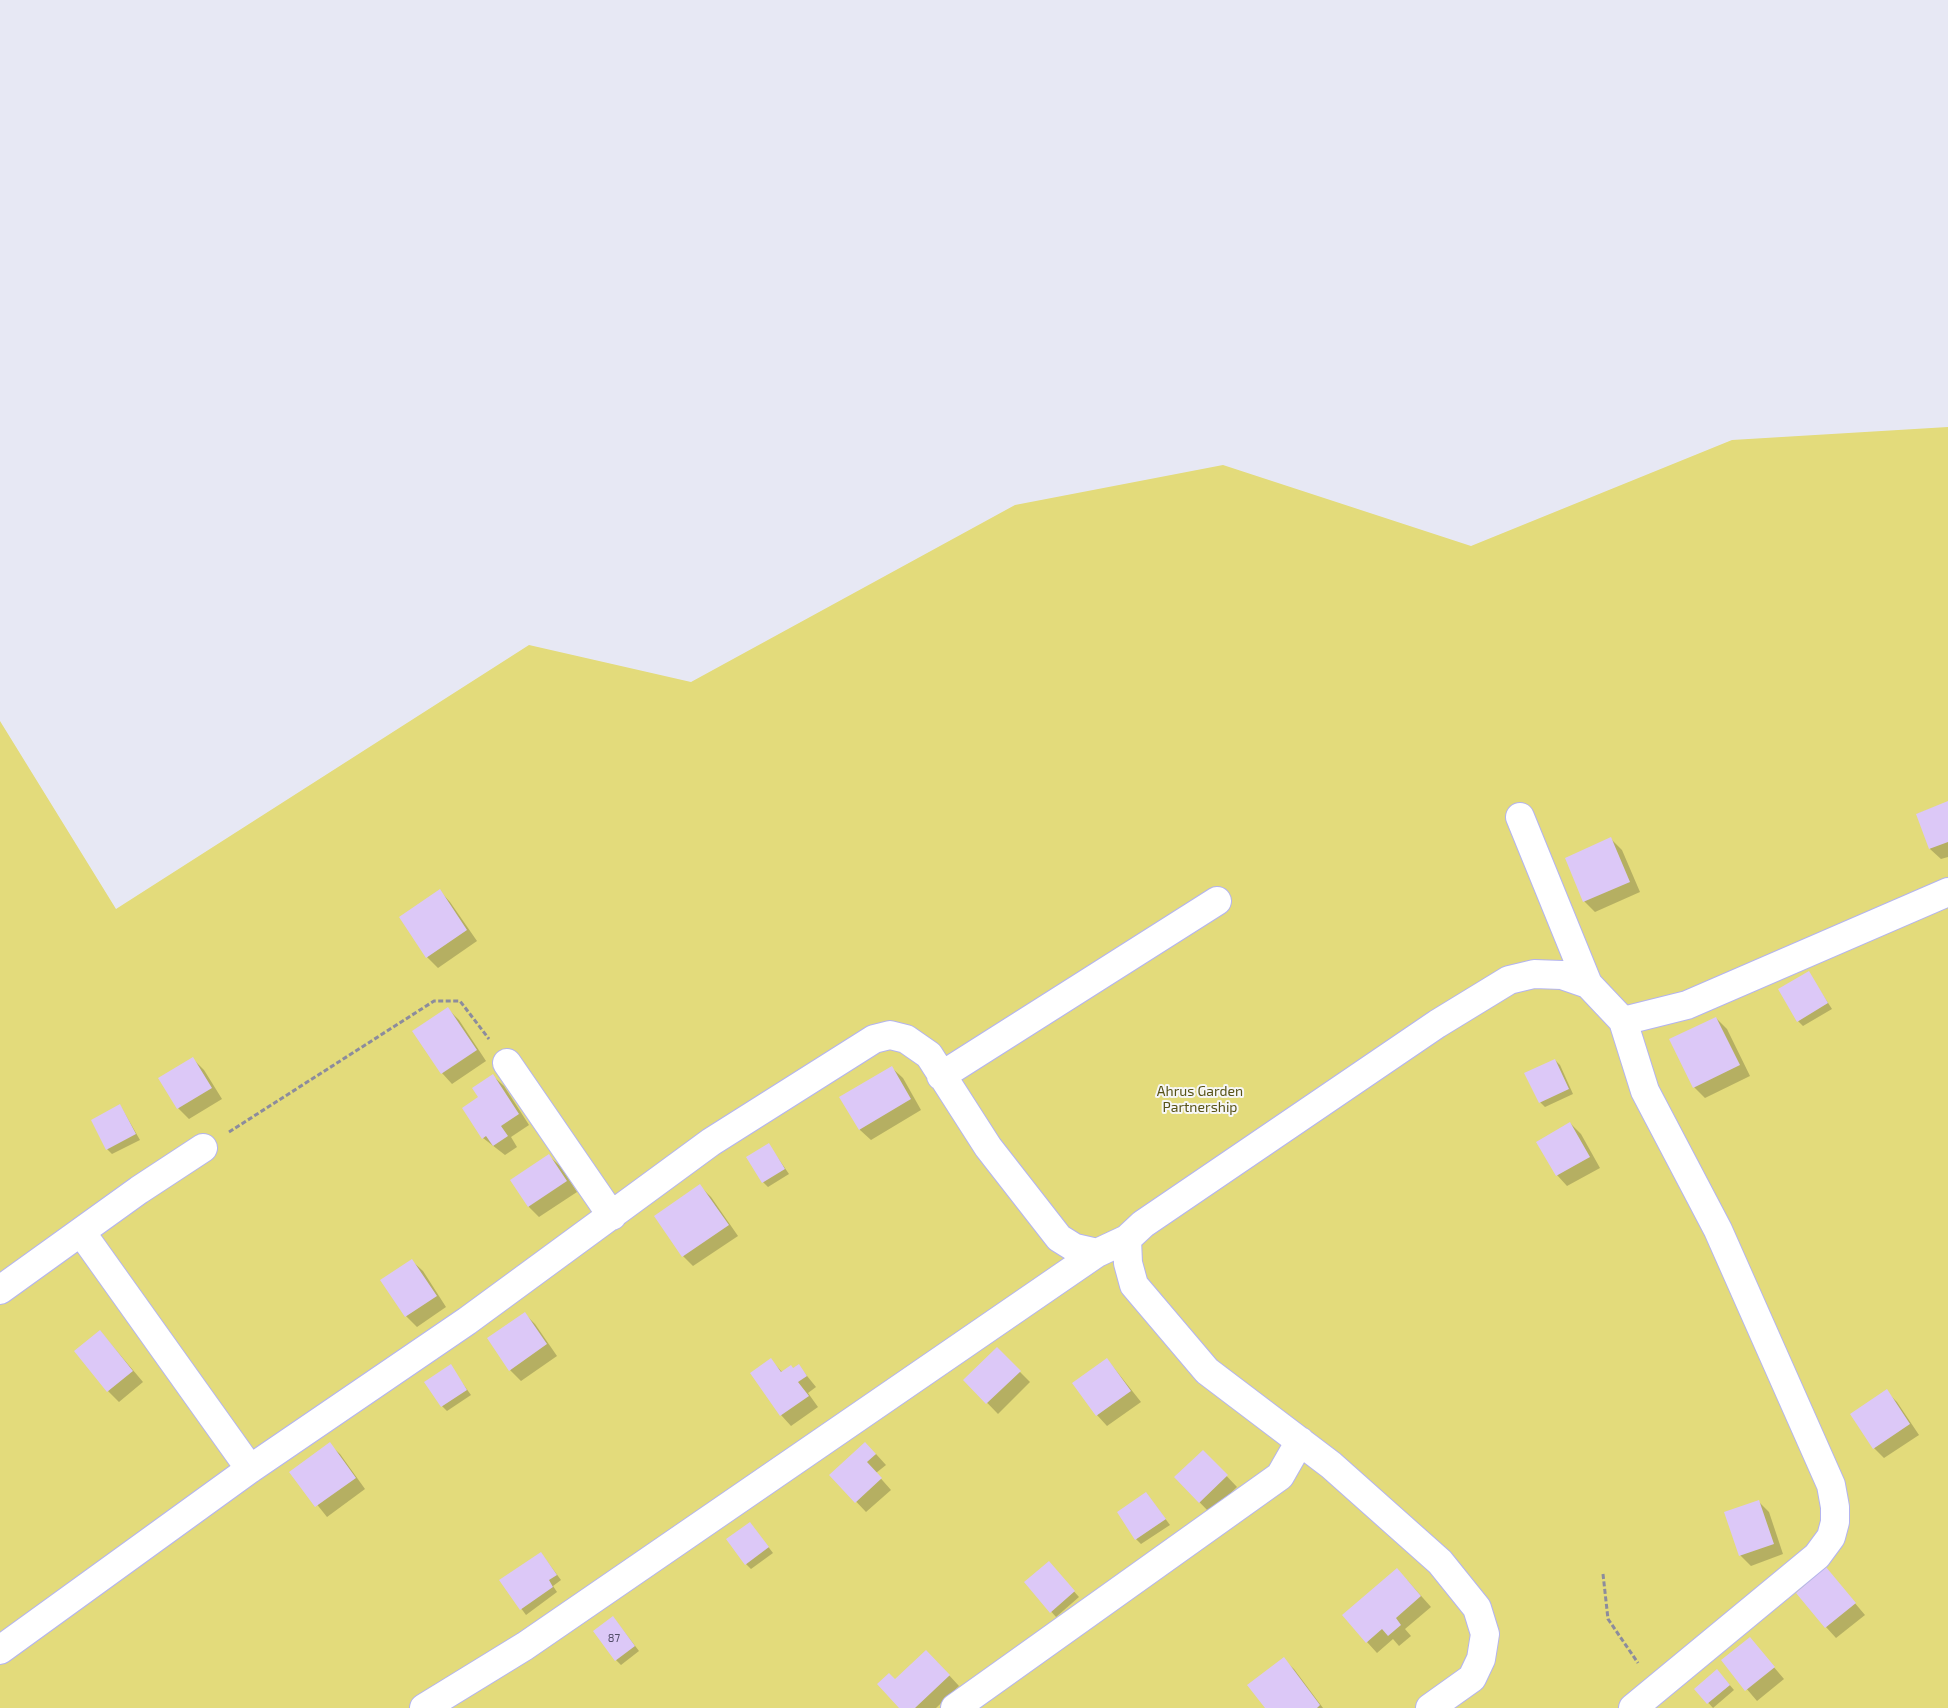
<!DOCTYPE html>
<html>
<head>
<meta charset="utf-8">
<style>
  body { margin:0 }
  canvas { display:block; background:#e7e8f4 }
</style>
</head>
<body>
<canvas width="1948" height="1708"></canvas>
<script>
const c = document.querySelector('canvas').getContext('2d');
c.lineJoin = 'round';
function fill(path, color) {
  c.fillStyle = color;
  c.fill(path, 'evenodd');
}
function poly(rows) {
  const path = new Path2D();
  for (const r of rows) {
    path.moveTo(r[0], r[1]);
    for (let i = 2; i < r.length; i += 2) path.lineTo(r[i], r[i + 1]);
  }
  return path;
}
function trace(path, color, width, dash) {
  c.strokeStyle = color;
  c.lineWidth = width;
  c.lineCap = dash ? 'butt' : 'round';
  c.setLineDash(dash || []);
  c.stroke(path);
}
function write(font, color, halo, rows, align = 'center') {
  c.font = font + ' "Exo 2",sans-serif';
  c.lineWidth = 4;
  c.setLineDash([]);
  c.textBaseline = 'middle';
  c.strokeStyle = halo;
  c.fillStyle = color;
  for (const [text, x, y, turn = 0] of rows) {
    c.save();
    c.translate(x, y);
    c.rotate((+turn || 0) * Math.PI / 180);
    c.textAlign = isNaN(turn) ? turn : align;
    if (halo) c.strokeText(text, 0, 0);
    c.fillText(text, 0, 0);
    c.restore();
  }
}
fill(poly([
  [1948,427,1948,1708,0,1708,0,721,116,909,529,645,691,682,1015,505,1223,465,1471,546,1732,440]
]), '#e3db7b');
fill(poly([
  [1948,802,1948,857,1941,859,1930,849,1917,814],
  [1611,839,1622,850,1640,892,1595,912,1584,901],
  [440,891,450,902,477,941,438,968,427,957],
  [1808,972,1832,1009,1803,1026,1798,1021],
  [448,1009,459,1020,486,1061,452,1084,442,1073],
  [1716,1018,1727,1029,1750,1076,1705,1098,1694,1087],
  [193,1059,204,1070,222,1099,189,1119,178,1108],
  [1555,1060,1560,1065,1573,1094,1545,1107,1540,1102],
  [892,1068,903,1078,921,1110,871,1140,860,1130,841,1098],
  [493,1076,504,1086,529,1125,511,1137,517,1147,505,1155,483,1138,480,1097],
  [120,1105,140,1140,112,1154,107,1149],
  [1570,1123,1581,1134,1600,1168,1567,1186,1557,1175],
  [769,1145,789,1174,768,1187,763,1182],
  [549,1156,560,1166,577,1192,539,1217,529,1207,511,1180],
  [700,1186,711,1197,738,1236,693,1266,683,1256],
  [412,1261,423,1271,446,1307,417,1327,406,1316,382,1281],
  [525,1314,535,1324,557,1356,521,1381,510,1370],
  [100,1331,143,1382,119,1402,108,1391],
  [997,1349,1030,1382,998,1414,965,1380],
  [1107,1359,1141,1402,1107,1426,1097,1415],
  [771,1360,782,1372,799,1366,816,1387,808,1393,818,1407,791,1426,781,1415],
  [450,1366,471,1395,447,1411,442,1406],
  [1886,1391,1897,1402,1919,1435,1884,1458,1874,1448],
  [329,1444,340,1454,365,1489,327,1517,291,1472],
  [1203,1451,1237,1487,1210,1513,1175,1477],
  [876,1454,886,1465,876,1473,891,1490,866,1512,831,1475],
  [1146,1493,1170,1525,1141,1544,1136,1539],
  [1759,1502,1769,1512,1783,1554,1751,1566,1740,1555],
  [750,1523,773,1553,751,1569,746,1564],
  [541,1553,561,1580,553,1586,557,1592,526,1615,501,1581],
  [1053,1568,1079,1597,1056,1617,1025,1582],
  [1826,1569,1865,1615,1836,1638,1826,1627],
  [1407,1580,1431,1607,1405,1629,1411,1636,1399,1646,1393,1639,1377,1653,1367,1642],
  [613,1617,639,1651,621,1665,616,1660],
  [1750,1639,1784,1679,1757,1701,1723,1661],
  [1283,1659,1294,1669,1323,1708,1267,1708],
  [937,1662,959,1686,936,1708,901,1708,895,1681],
  [1722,1676,1734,1690,1713,1708,1696,1689]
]), '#0003');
fill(poly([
  [1948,801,1948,842,1929,849,1916,814],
  [1611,837,1630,882,1583,902,1565,858],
  [440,889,467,930,426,958,399,917],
  [1809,971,1828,1003,1797,1022,1778,989],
  [448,1007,477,1050,441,1074,412,1031],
  [1716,1017,1740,1065,1693,1088,1669,1039],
  [193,1057,212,1088,177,1109,158,1078],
  [1555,1059,1569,1089,1539,1103,1524,1073],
  [892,1066,911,1099,859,1130,839,1097],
  [493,1074,519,1114,501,1126,508,1136,493,1146,486,1136,482,1139,462,1108,478,1097,472,1088],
  [120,1104,136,1134,106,1150,91,1120],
  [1570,1122,1590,1157,1556,1176,1536,1142],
  [769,1143,785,1169,762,1183,746,1157],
  [549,1154,567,1181,528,1207,510,1180],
  [700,1184,729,1225,682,1257,654,1216],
  [412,1259,437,1296,405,1317,380,1280],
  [525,1312,547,1344,509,1371,487,1338],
  [100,1330,133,1371,107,1392,74,1351],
  [997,1347,1021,1371,986,1404,963,1380],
  [771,1358,781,1372,791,1365,793,1368,799,1364,807,1376,798,1382,809,1396,780,1416,750,1373],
  [1107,1358,1131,1391,1096,1416,1072,1383],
  [451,1364,467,1390,441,1407,424,1382],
  [1887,1389,1910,1424,1873,1449,1850,1414],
  [330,1442,356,1478,315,1507,289,1472],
  [865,1442,876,1454,867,1462,882,1478,855,1503,829,1475],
  [1203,1450,1228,1475,1199,1503,1174,1477],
  [1146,1492,1166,1519,1135,1540,1117,1512],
  [1759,1500,1774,1544,1739,1556,1724,1512],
  [750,1522,769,1547,745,1565,726,1539],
  [541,1552,557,1575,549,1580,553,1587,520,1610,499,1580],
  [1049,1561,1075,1591,1050,1613,1024,1582],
  [1826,1567,1856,1603,1825,1628,1796,1593],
  [1397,1568,1421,1596,1396,1618,1401,1625,1388,1636,1382,1629,1366,1643,1342,1615],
  [613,1616,635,1646,615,1661,593,1631],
  [1750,1637,1775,1667,1745,1691,1721,1660],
  [926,1650,950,1675,915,1708,899,1708,877,1684,889,1673,895,1679],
  [1284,1657,1320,1705,1317,1708,1265,1708,1247,1685],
  [1717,1669,1730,1685,1707,1704,1694,1689]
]), '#dcc8f7');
const minor = poly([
  [1520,817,1588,984],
  [1623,1021,1687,1005,1948,892],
  [507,1063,612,1216],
  [941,1076,1217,901],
  [81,1232,250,1469],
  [1127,1239,1128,1263,1134,1285,1207,1371,1331,1465,1440,1562,1477,1608,1485,1634,1481,1659,1472,1678,1430,1708],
  [0,1290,139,1190,203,1148],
  [0,1650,250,1469,467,1321,711,1142,874,1039,890,1035,906,1039,929,1055,988,1147,1059,1238,1075,1248,1097,1253],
  [424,1708,525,1646,1097,1253,1127,1239,1143,1224,1437,1024,1509,980,1534,974,1562,975,1588,984,1623,1021,1645,1091,1718,1230,1831,1485,1835,1507,1835,1522,1831,1537,1817,1556,1633,1708],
  [955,1708,1280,1476,1300,1441]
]);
trace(minor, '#b4b4ef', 30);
trace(poly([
  [229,1132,434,1001,460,1001,489,1039],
  [1603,1574,1608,1619,1638,1663]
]), '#8c8c9d', 3, [5, 2.5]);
trace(minor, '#fff', 28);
write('11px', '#514c68', null, [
  ["87",614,1638]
]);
write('14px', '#575216', '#f6f6f6', [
  ["Ahrus Garden",1200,1091],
  ["Partnership",1200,1107]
]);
</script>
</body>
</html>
